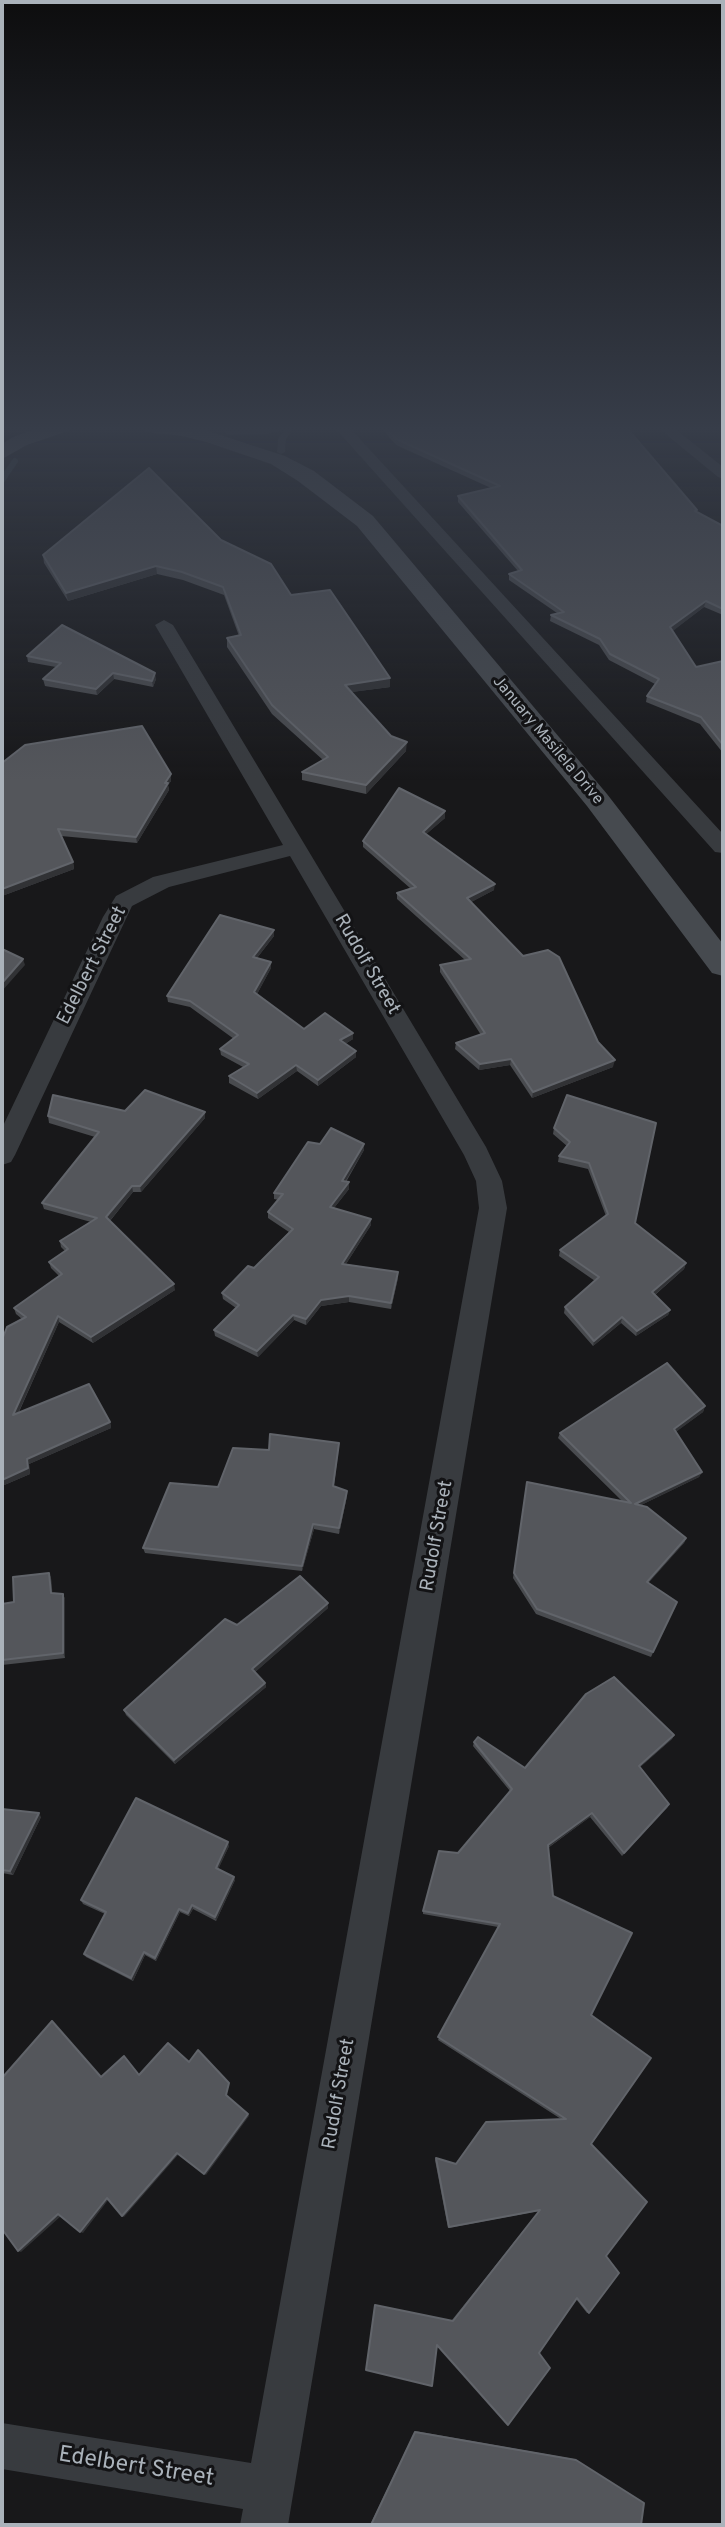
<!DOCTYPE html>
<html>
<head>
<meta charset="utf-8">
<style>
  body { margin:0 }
  #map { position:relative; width:725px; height:2527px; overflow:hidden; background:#18181a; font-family:Overpass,sans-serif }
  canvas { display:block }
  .frame { position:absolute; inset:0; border:4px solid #aab2ba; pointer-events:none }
</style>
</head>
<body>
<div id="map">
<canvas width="725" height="2527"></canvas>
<div class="frame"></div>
</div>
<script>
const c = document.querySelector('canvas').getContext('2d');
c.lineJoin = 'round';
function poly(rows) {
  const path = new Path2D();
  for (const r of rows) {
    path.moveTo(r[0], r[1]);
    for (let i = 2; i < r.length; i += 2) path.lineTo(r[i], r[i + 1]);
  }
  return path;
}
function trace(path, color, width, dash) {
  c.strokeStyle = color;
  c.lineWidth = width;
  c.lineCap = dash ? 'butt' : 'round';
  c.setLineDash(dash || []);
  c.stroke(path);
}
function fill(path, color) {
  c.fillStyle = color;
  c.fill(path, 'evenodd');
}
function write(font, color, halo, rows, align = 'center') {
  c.font = font + ' Overpass,sans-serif';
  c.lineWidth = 6;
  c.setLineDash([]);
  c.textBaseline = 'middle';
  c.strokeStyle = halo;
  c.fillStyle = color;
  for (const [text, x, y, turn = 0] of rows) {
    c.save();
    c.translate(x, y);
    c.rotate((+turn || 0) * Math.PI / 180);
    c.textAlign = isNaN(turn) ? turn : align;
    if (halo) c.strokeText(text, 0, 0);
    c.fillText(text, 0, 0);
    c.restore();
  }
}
trace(poly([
  [2,480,15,461]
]), '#2d3a3e', 6);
fill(poly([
  [276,427,294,427,286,439,285,452,281,454,277,452,278,439,285,429,267,434,229,435,225,433,229,431,267,430,276,427]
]), '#383b3f');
fill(poly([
  [334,427,349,427,723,834,723,853,715,852,334,427],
  [657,427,673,427,723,467,723,479,718,477,657,427],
  [164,620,173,625,486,1147,502,1181,507,1208,288,2525,240,2525,243,2509,2,2469,2,2423,251,2463,479,1208,476,1181,464,1155,290,856,169,887,132,906,15,1155,11,1162,2,1165,2,1128,103,917,116,896,153,877,283,845,155,625,164,620]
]), '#383b3f');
fill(poly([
  [159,427,196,427,285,456,314,471,373,516,607,794,723,944,723,976,712,973,587,806,357,526,298,481,271,464,206,442,162,431,159,427]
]), '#464a4f');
fill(poly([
  [41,427,71,427,68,431,27,445,2,459,2,444,13,437,41,427],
  [143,427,192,427,194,430,191,434,184,436,153,433,146,431,143,427]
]), '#54595e');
fill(poly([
  [380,427,626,427,697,510,697,512,723,526,723,615,704,607,672,631,696,667,723,661,723,753,700,724,646,702,647,696,655,684,609,660,599,645,550,621,551,615,557,613,509,580,509,574,518,571,458,502,458,496,491,488,396,445],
  [221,540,291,595,390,687,351,692,391,736,406,751,366,794,302,780,302,772,323,760,272,714,227,647,227,638,239,636,224,595,183,580,157,574,68,601,44,563,43,555],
  [27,656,156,679,153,687,114,679,97,695,45,686,43,679,56,667,28,662],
  [2,763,171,781,168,785,169,790,137,843,61,836,73,862,74,869,2,896],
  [445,811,445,818,426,834,494,890,471,902,598,1042,613,1067,532,1098,510,1065,479,1070,455,1049,456,1043,481,1035,440,972,440,965,465,960,397,899,397,893,410,888,363,847,363,841],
  [274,930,274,936,257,958,271,962,271,968,257,994,304,1029,353,1039,345,1044,356,1051,356,1057,318,1086,297,1071,258,1099,229,1083,229,1076,243,1067,221,1055,220,1049,234,1039,190,1007,168,1002,167,996],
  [567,1095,635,1223,686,1263,684,1269,655,1295,670,1310,668,1315,636,1336,621,1323,593,1346,564,1313,565,1307,595,1281,559,1256,560,1250,606,1216,588,1169,558,1162,559,1156,567,1146,553,1134,554,1128],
  [125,1111,205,1112,205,1118,141,1192,133,1192,110,1221,175,1290,93,1343,59,1322,19,1412,110,1422,111,1428,29,1464,30,1474,2,1486,2,1340,22,1319,16,1314,14,1308,59,1276,51,1268,49,1262,65,1251,61,1247,60,1241,91,1222,44,1209,42,1203,95,1137,49,1123,48,1116],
  [320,1144,364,1144,364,1150,346,1182,349,1182,349,1189,334,1208,371,1225,346,1264,398,1272,398,1278,391,1309,349,1302,321,1306,306,1325,294,1320,258,1357,215,1336,214,1330,236,1308,223,1299,222,1293,254,1268,289,1232,268,1218,268,1212,279,1200,274,1199,274,1193],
  [705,1406,703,1412,675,1432,702,1472,699,1477,641,1505,686,1538,684,1543,648,1583,677,1602,651,1657,536,1614,513,1578,527,1482,622,1501,558,1438,560,1433],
  [339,1443,334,1486,347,1496,339,1534,314,1529,302,1571,145,1553,143,1548,218,1487,269,1450],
  [49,1573,51,1578,52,1593,63,1594,65,1599,65,1658,2,1665,2,1604,14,1602],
  [328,1608,255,1672,265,1683,266,1687,175,1764,126,1715,124,1710,237,1625],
  [674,1735,672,1739,640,1767,669,1804,667,1808,622,1856,590,1817,548,1848,553,1896,591,2015,591,2144,606,2256,589,2313,587,2313,576,2299,366,2370,452,2320,539,2211,448,2228,435,2160,436,2158,456,2164,561,2119,438,2040,498,1927,423,1914,423,1911,458,1853,510,1791,473,1746,474,1742,525,1768],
  [2,1809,41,1817,13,1875,2,1873],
  [229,1846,218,1869,235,1880,216,1921,193,1909,189,1916,180,1912,156,1961,145,1955,133,1981,86,1957,84,1954,105,1914,83,1904,81,1900],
  [415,2431,574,2459,644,2503,641,2525,370,2525]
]), '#494b4f');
fill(poly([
  [156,566,157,574,68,601,66,593],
  [706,601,704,607,669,634,670,627],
  [113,673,114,679,97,695,96,689],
  [155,673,156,679,153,687,152,681],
  [390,678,390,687,345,693,345,685],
  [407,742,406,751,366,794,366,785],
  [171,774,171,781,168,785,169,790,137,843,136,837],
  [445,811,445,818,422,838,423,832],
  [73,862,74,869,2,896,2,889],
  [495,884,494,890,466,905,467,898],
  [274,930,274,936,253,963,253,957],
  [23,959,25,965,2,991,2,983],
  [271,962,271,968,255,998,254,992],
  [353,1033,353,1039,340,1047,340,1040],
  [356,1051,356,1057,318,1086,318,1080],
  [511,1059,510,1065,479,1070,480,1064],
  [615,1060,613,1067,532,1098,533,1092],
  [296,1065,297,1071,258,1099,257,1093],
  [205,1112,205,1118,141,1192,140,1186],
  [364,1144,364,1150,342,1187,342,1181],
  [349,1182,349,1189,330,1213,330,1207],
  [132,1186,133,1192,108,1223,106,1217],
  [371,1219,371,1225,342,1270,342,1264],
  [686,1263,684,1269,651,1298,652,1292],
  [398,1272,398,1278,391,1309,391,1303],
  [174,1284,175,1290,93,1343,91,1337],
  [349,1296,349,1302,321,1306,306,1325,306,1319,321,1300],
  [670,1310,668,1315,636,1336,637,1331],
  [293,1315,294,1320,258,1357,257,1351],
  [58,1316,59,1322,15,1420,13,1415],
  [622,1317,621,1323,593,1346,594,1341],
  [705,1406,703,1412,672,1435,674,1429],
  [110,1422,111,1428,29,1464,30,1474,2,1486,2,1480,27,1459],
  [339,1443,339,1449,333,1491,333,1486],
  [702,1472,699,1477,633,1509,635,1504],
  [347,1491,347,1496,339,1534,339,1528],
  [313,1524,314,1529,302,1571,302,1566],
  [686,1538,684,1543,645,1587,647,1582],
  [49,1573,51,1578,53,1598,51,1593],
  [63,1594,65,1599,65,1658,63,1653],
  [328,1603,328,1608,253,1674,252,1669],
  [265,1683,266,1687,175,1764,174,1760],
  [674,1735,672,1739,637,1770,639,1766],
  [669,1804,667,1808,622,1856,624,1853],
  [39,1813,41,1817,13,1875,10,1871],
  [592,1813,590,1817,546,1849,548,1845],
  [228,1842,229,1846,217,1872,216,1868],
  [234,1877,235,1880,216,1921,215,1917],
  [192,1905,193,1909,189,1916,188,1913],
  [179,1909,180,1912,156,1961,155,1958],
  [144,1952,145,1955,133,1981,131,1978],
  [248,2114,249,2116,206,2175,204,2174],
  [177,2153,178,2155,124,2217,122,2216],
  [107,2198,109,2199,83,2233,80,2232],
  [58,2214,61,2216,21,2252,18,2251]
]), '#313235');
const building = poly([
  [385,427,626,427,697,510,695,511,723,526,723,609,706,601,670,627,696,667,723,661,723,745,701,717,647,696,659,679,610,654,600,639,551,615,564,612,509,574,522,570,458,496,500,486,396,439,385,427],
  [149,468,221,540,271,564,291,595,330,590,390,678,345,685,391,736,407,742,366,785,302,772,328,757,272,705,227,638,241,635,223,587,182,572,156,566,66,593,43,555,149,468],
  [62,625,155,673,152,681,113,673,96,689,43,679,61,663,27,656,62,625],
  [142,726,171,774,165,783,168,783,136,837,58,829,73,862,2,889,2,763,25,745,142,726],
  [399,788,445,811,423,832,495,884,467,898,523,956,548,950,559,957,598,1042,615,1060,533,1092,511,1059,480,1064,456,1043,485,1033,440,965,471,959,397,893,416,887,363,841,399,788],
  [220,915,274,930,253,957,271,962,254,992,304,1029,325,1013,353,1033,340,1040,356,1051,318,1080,296,1065,257,1093,229,1076,249,1064,220,1049,238,1035,190,1001,167,996,220,915],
  [2,949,23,959,2,983,2,949],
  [145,1090,205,1112,140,1186,132,1186,106,1217,174,1284,91,1337,58,1316,13,1415,89,1384,110,1422,27,1459,28,1468,2,1480,2,1340,7,1327,26,1317,14,1308,62,1274,49,1262,68,1249,60,1241,97,1218,42,1203,99,1132,48,1116,53,1095,125,1111,145,1090],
  [567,1095,656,1123,635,1223,686,1263,652,1292,670,1310,637,1331,622,1317,594,1341,565,1307,599,1277,560,1250,608,1214,589,1163,559,1156,570,1142,554,1128,567,1095],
  [331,1128,364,1144,342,1181,349,1182,330,1207,371,1219,342,1264,398,1272,391,1303,349,1296,321,1300,306,1319,293,1315,257,1351,214,1330,239,1305,222,1293,248,1266,254,1268,293,1229,268,1212,283,1194,274,1193,308,1142,320,1144,331,1128],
  [667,1363,705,1406,674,1429,702,1472,635,1504,647,1507,686,1538,647,1582,677,1602,653,1652,537,1609,514,1573,527,1482,631,1503,560,1433,667,1363],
  [270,1434,339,1443,333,1486,347,1491,339,1528,313,1524,302,1566,143,1548,170,1483,218,1487,233,1448,269,1450,270,1434],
  [49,1573,51,1593,63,1594,63,1653,2,1660,2,1604,14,1602,13,1577,49,1573],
  [300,1576,328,1603,252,1669,265,1683,174,1760,124,1710,225,1619,237,1625,300,1576],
  [614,1677,674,1735,639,1766,669,1804,624,1853,592,1813,548,1845,553,1896,632,1933,591,2015,651,2058,591,2144,647,2202,606,2256,619,2273,589,2313,577,2298,539,2353,550,2368,508,2425,437,2345,432,2386,366,2370,375,2305,453,2321,540,2210,449,2227,436,2158,456,2164,486,2122,566,2119,438,2037,500,1924,423,1911,439,1851,458,1853,512,1789,474,1742,478,1737,525,1768,586,1694,614,1677],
  [136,1798,228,1842,216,1868,234,1877,215,1917,192,1905,188,1913,179,1909,155,1958,144,1952,131,1978,84,1954,106,1912,81,1900,136,1798],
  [2,1809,39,1813,10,1871,2,1870,2,1809],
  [52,2021,101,2077,124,2056,139,2075,168,2043,189,2062,198,2050,229,2083,226,2095,248,2114,204,2174,177,2153,122,2216,107,2198,80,2232,58,2214,18,2251,2,2229,2,2078,52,2021],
  [415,2432,576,2460,644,2503,641,2525,371,2525,415,2432]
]);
fill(building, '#54565b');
trace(building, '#61646a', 2);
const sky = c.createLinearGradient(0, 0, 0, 781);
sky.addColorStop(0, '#0d0d0e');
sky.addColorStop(0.55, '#373d49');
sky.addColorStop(1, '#373d4900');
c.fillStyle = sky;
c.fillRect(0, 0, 725, 781);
write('16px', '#aab2ba', '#131315', [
  ["January Masilela Drive",547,741,50]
]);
write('19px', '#aab2ba', '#131315', [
  ["Rudolf Street",366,965,60],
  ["Edelbert Street",93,966,-63],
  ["Rudolf Street",438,1536,-80],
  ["Rudolf Street",340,2094,-80]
]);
write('23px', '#aab2ba', '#131315', [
  ["Edelbert Street",136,2468,9]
]);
</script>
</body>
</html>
